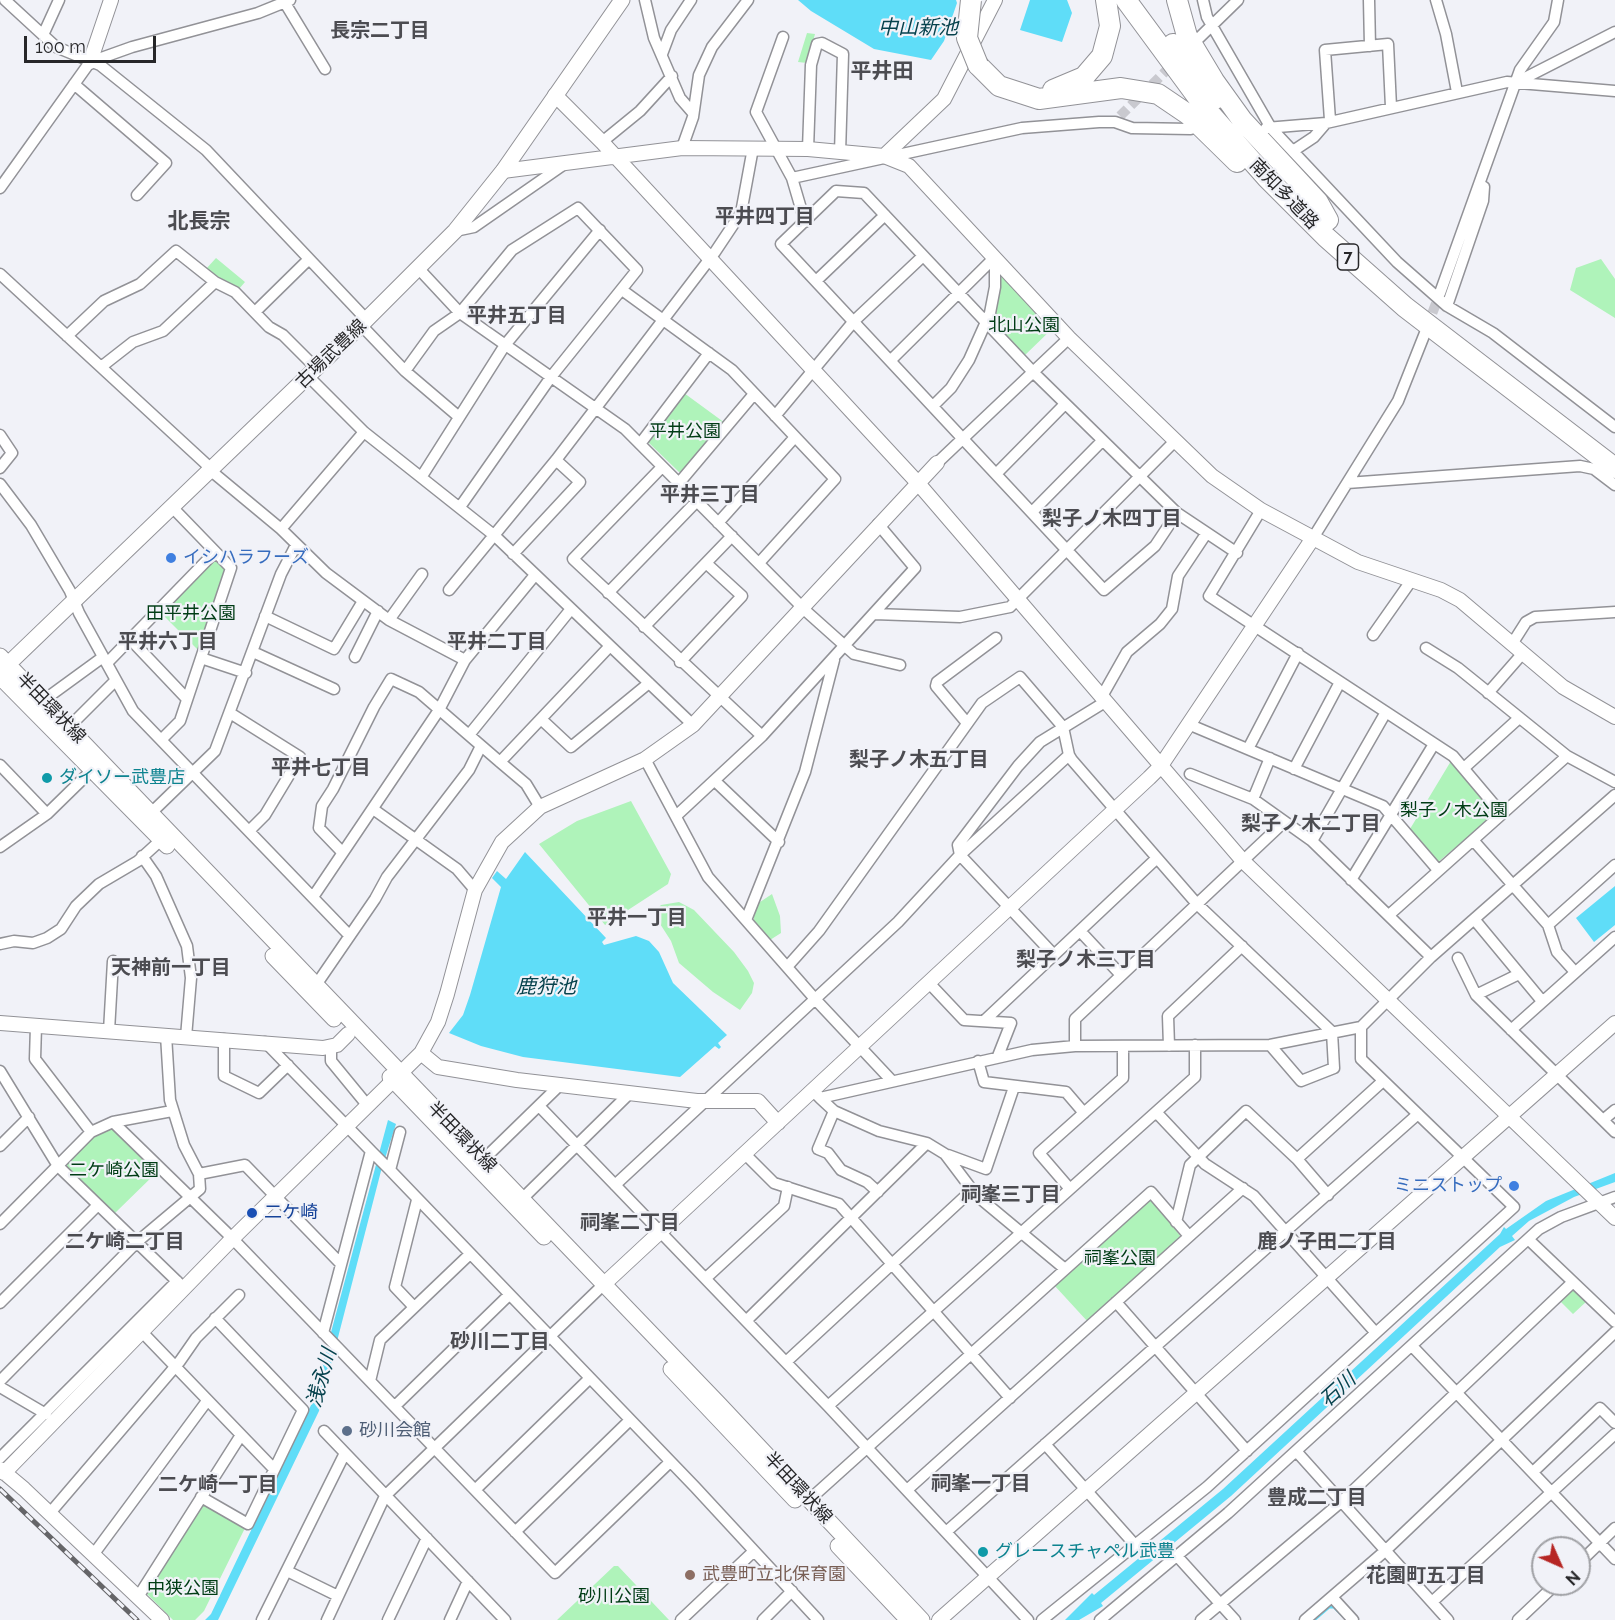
<!DOCTYPE html>
<html>
<head>
<meta charset="utf-8">
<style>
  body { margin:0 }
  #map { position:relative; width:1615px; height:1620px; overflow:hidden; background:#f1f2f8; font-family:Raleway,sans-serif }
  canvas { display:block }
  .north { position:absolute; left:1531px; top:1536px; width:60px; height:60px; box-sizing:border-box; background:#f1f2f8; border:2px solid #a0a1a5; border-radius:50%; rotate:135deg; font-size:16px; font-weight:700; line-height:24px; text-align:center; color:#272729 }
  .north::after { content:''; display:block; margin:auto; width:21px; height:27px; background:#b62624; clip-path:polygon(50% 0,100% 100%,50% 72%,0 100%) }
  .scale { position:absolute; left:24px; top:36px; width:132px; height:27px; box-sizing:border-box; border:3px solid #272729; border-top:0; padding-left:8px; font-size:18px; line-height:21px; white-space:nowrap; color:#272729; -webkit-text-stroke:4px #f1f2f8; paint-order:stroke }
</style>
</head>
<body>
<div id="map">
<canvas width="1615" height="1620"></canvas>
<div class="north">N</div>
<div class="scale">100 m</div>
</div>
<script>
const c = document.querySelector('canvas').getContext('2d');
c.lineJoin = 'round';
function fill(path, color) {
  c.fillStyle = color;
  c.fill(path, 'evenodd');
}
function poly(rows) {
  const path = new Path2D();
  for (const r of rows) {
    path.moveTo(r[0], r[1]);
    for (let i = 2; i < r.length; i += 2) path.lineTo(r[i], r[i + 1]);
  }
  return path;
}
function trace(path, color, width, dash) {
  c.strokeStyle = color;
  c.lineWidth = width;
  c.lineCap = dash ? 'butt' : 'round';
  c.setLineDash(dash || []);
  c.stroke(path);
}
function write(font, color, halo, rows, align = 'center') {
  c.font = font + ' Raleway,"Noto Sans JP",sans-serif';
  c.lineWidth = 4.5;
  c.setLineDash([]);
  c.textBaseline = 'middle';
  c.strokeStyle = halo;
  c.fillStyle = color;
  for (const [text, x, y, turn = 0] of rows) {
    c.save();
    c.translate(x, y);
    c.rotate((+turn || 0) * Math.PI / 180);
    c.textAlign = isNaN(turn) ? turn : align;
    if (halo) c.strokeText(text, 0, 0);
    c.fillText(text, 0, 0);
    c.restore();
  }
}
fill(poly([
  [807,33,815,34,807,63,798,62],
  [216,258,245,282,239,289,217,278,206,269],
  [1601,259,1615,279,1615,318,1570,290,1576,268],
  [1003,273,1053,328,1024,356,992,323,998,278],
  [684,393,725,423,683,472,679,472,649,443,649,439],
  [214,560,225,567,225,572,199,651,162,614],
  [1451,761,1494,811,1493,816,1438,862,1410,829],
  [631,801,671,874,668,884,605,925,539,844,577,821],
  [772,894,780,916,781,933,770,940,754,922,754,910,757,904],
  [679,902,694,910,734,952,748,971,754,983,752,993,740,1010,713,992,679,963,671,941,655,916,656,910,661,905],
  [110,1128,115,1129,158,1171,114,1214,67,1168,67,1163,95,1136],
  [1148,1200,1153,1200,1181,1237,1088,1322,1054,1285],
  [1571,1289,1575,1289,1587,1301,1573,1314,1559,1300],
  [205,1504,245,1528,204,1611,195,1620,173,1620,146,1593,201,1505],
  [614,1566,618,1566,669,1620,557,1620]
]), '#aff3ba');
fill(poly([
  [798,0,956,0,957,3,944,41,931,60,874,49,811,11],
  [1030,0,1067,0,1072,13,1062,42,1020,30],
  [525,852,606,938,602,942,604,945,636,936,649,941,659,952,673,983,727,1035,718,1043,721,1047,719,1049,715,1046,680,1077,523,1057,481,1046,449,1033,463,1015,470,995,501,887,492,878,497,871,506,879],
  [1615,886,1615,925,1594,942,1576,918],
  [388,1120,396,1124,381,1171,319,1411,220,1616,218,1620,205,1620,211,1614,312,1403],
  [1615,1173,1615,1182,1574,1197,1529,1221,1512,1236,1515,1240,1500,1247,1231,1496,1101,1603,1103,1606,1079,1620,1065,1620,1092,1593,1094,1595,1223,1489,1500,1234,1504,1227,1506,1229,1546,1201]
]), '#5fddf8');
trace(poly([
  [1314,1620,1329,1607,1334,1607,1343,1616]
]), '#5fddf8', 3);
trace(poly([
  [1120,116,1175,62],
  [1427,327,1440,293]
]), '#c9c9cf', 10, [10, 5]);
const minor = poly([
  [5,0,56,47,100,65,206,150,366,319],
  [645,0,654,38,680,98,693,113],
  [1203,0,1207,17,1271,128,1397,262,1447,306,1493,333,1615,427],
  [1369,0,1370,46],
  [1436,0,1446,34,1457,92],
  [285,3,325,69],
  [43,35,59,0],
  [783,37,756,112,792,178,805,222],
  [1199,38,1238,0],
  [662,54,671,30,691,0],
  [1517,82,1615,32],
  [74,84,166,163,137,195],
  [1330,120,1325,50,1388,44,1391,107],
  [1266,128,1326,123,1507,82,1615,91],
  [602,142,640,111,672,76],
  [682,148,693,117,699,75,712,47,748,0],
  [808,149,811,65,817,44,822,43,843,54,840,153],
  [1293,151,1314,137,1326,123],
  [792,178,1022,128,1099,122,1115,122,1132,128,1191,129],
  [0,188,90,62,132,47,258,13,290,0],
  [455,231,474,227,566,163],
  [418,268,460,313,625,429,807,612,854,654,900,665],
  [0,274,205,463,216,475,281,529,326,573,389,620,465,660],
  [816,281,885,215],
  [622,290,732,370,835,479,759,563],
  [1440,293,1520,70,1554,22,1558,0],
  [1447,306,1483,201,1484,187,1480,185],
  [255,312,308,260],
  [361,325,405,371,459,417],
  [67,336,104,301,140,284,176,251,215,282,235,292,269,327,283,335,316,368],
  [891,360,995,257],
  [101,367,133,342,163,331,215,282],
  [405,371,434,331,460,313,512,250,578,208,637,270,551,377,460,507],
  [308,376,364,432,495,536,693,725],
  [933,406,951,388,969,360,990,313,995,287,995,257],
  [775,416,854,321,923,256],
  [0,435,12,453,0,468],
  [640,444,709,353],
  [937,463,1069,338],
  [662,467,573,559,762,736],
  [996,474,1065,404],
  [422,476,505,345,600,230],
  [679,483,754,394],
  [1347,483,1580,466,1594,469,1615,485],
  [0,484,31,525,70,591,79,613,133,711,349,935],
  [1261,510,1209,596,1453,756,1502,814],
  [1032,512,1102,441],
  [1177,513,1155,546,1104,590,781,244,836,191,864,193,1033,372,1177,513,1237,553],
  [718,523,795,437],
  [281,529,364,432],
  [1313,538,1398,401,1425,333],
  [513,554,580,482,556,460],
  [449,590,556,460,715,252,741,213,753,148],
  [608,593,697,501],
  [874,614,960,617,1010,607,1174,442],
  [265,616,334,649,363,601],
  [389,620,422,574],
  [644,627,732,536],
  [1373,635,1411,581],
  [131,640,187,699],
  [1512,644,1526,622,1535,617,1615,612],
  [1426,648,1458,668,1567,756,1615,782],
  [253,652,334,689],
  [355,657,378,611],
  [201,658,246,673],
  [680,662,742,596,706,563],
  [107,663,215,552],
  [1488,693,1523,653],
  [1101,698,1127,652,1160,624,1172,609,1178,576,1206,534],
  [44,700,103,657],
  [230,713,300,757,265,815,249,831],
  [541,719,571,747,649,683],
  [967,723,936,686,937,682,996,638],
  [1188,724,1383,806,1438,870],
  [70,726,116,680],
  [469,735,571,609],
  [161,740,180,721,231,568,172,507],
  [1248,749,1298,653],
  [645,759,708,877,815,999,892,1081],
  [500,762,610,646],
  [0,765,47,814],
  [1464,768,1518,719],
  [1294,769,1340,682],
  [1190,774,1253,799,1312,841,1431,957],
  [715,781,779,842],
  [1253,799,1270,758],
  [373,809,457,869,475,890],
  [150,814,215,751,281,574,296,545],
  [676,816,762,736,915,568,878,524],
  [1473,840,1548,925,1557,952,1575,972],
  [1312,841,1386,712],
  [0,847,47,814,92,770],
  [342,852,319,828,322,806,333,789,374,707,391,679,419,692,500,762,526,784,540,807],
  [142,856,156,876,187,946,191,978,186,1037],
  [1351,880,1434,744],
  [313,897,439,710,465,660,535,575],
  [1389,915,1567,756],
  [1474,919,1542,1001],
  [746,920,805,772,834,660],
  [1548,925,1615,865],
  [1080,931,1121,975],
  [0,944,14,941,33,943,47,938,61,929,76,906,99,884,138,861,161,840],
  [1054,955,960,855,958,845,1018,766,1040,742,1105,702],
  [1458,958,1476,995,1615,1132],
  [787,967,819,931,982,703,1020,677,1063,727,1069,755,1072,760,1157,858,1197,904,1332,1032,1334,1068,1301,1081,1270,1045],
  [930,984,964,1020,1011,1023,998,1056],
  [316,985,375,899,387,877,469,770,481,746],
  [1476,995,1519,974],
  [984,1021,1157,858],
  [36,1026,35,1059,91,1132],
  [1511,1030,1615,937],
  [109,1031,113,961],
  [224,1039,224,1076,259,1093,288,1065],
  [265,1042,371,1151,323,1333],
  [1075,1046,1075,1019,1284,822],
  [1169,1046,1168,1016,1242,946],
  [331,1047,331,1061,368,1106],
  [978,1061,984,1082,1066,1092,1084,1113],
  [0,1071,58,1166,184,1288],
  [813,1091,820,1098,1032,1050,1075,1046,1270,1045,1361,1027,1431,957,1615,795],
  [820,1098,834,1111,879,1131,927,1143,945,1154,976,1195,1065,1269],
  [539,1106,828,1406,1028,1620],
  [834,1111,818,1149,828,1153,841,1170,867,1182,878,1192],
  [1156,1112,1205,1164,1254,1196,1375,1332],
  [1603,1120,1615,1110],
  [113,1122,229,1235,555,1573,670,1462],
  [400,1132,390,1170,695,1487,818,1620],
  [0,1146,29,1117],
  [371,1151,390,1170],
  [745,1154,774,1183,839,1204,1010,1398],
  [948,1155,986,1169,1014,1087],
  [1297,1159,1383,1081],
  [483,1160,561,1084],
  [199,1174,245,1165,341,1264],
  [615,1185,898,922,960,855,1069,755],
  [1070,1189,1039,1153,1123,1078,1123,1046],
  [522,1199,630,1093],
  [1176,1222,1190,1165,1246,1111,1297,1159,1328,1195],
  [0,1224,91,1132,113,1122,172,1111],
  [1528,1239,1615,1322],
  [706,1278,784,1206,788,1187],
  [1116,1302,1247,1451],
  [0,1303,98,1205],
  [414,1307,395,1287,417,1200],
  [747,1320,927,1143],
  [142,1332,274,1469],
  [1412,1346,1615,1559],
  [786,1362,972,1190],
  [0,1381,137,1242,200,1189,199,1174,184,1145,170,1100,166,1035],
  [370,1381,380,1340,470,1254],
  [0,1387,46,1414],
  [395,1406,509,1295],
  [828,1406,1195,1077,1195,1045],
  [324,1431,505,1620],
  [1045,1444,1136,1546],
  [1296,1451,1448,1620],
  [0,1458,177,1281],
  [1533,1472,1600,1408,1615,1423],
  [475,1490,590,1378],
  [907,1490,1243,1188],
  [201,1497,248,1524,303,1410,215,1318],
  [809,1500,1151,1192,1189,1236],
  [50,1513,180,1361,196,1338,239,1295],
  [515,1532,630,1420],
  [946,1532,1418,1114],
  [93,1555,207,1401],
  [1177,1556,1235,1620],
  [1579,1563,1615,1528],
  [287,1571,338,1596],
  [138,1597,241,1435],
  [1332,1597,1353,1620],
  [1432,1602,1615,1434],
  [262,1620,345,1453],
  [327,1620,385,1496,603,1285],
  [388,1620,427,1538],
  [450,1620,468,1581],
  [681,1620,754,1551],
  [763,1620,792,1591],
  [1042,1620,1207,1487,1514,1207,1361,1059,1361,1027],
  [1100,1620,1228,1513,1539,1229,1561,1217,1615,1197],
  [1201,1620,1341,1502,1573,1282],
  [1305,1620,1385,1551,1615,1332],
  [1518,1620,1556,1584]
]);
const tertiary = poly([
  [90,62,111,0],
  [555,95,602,142,917,482,1243,861,1615,1218],
  [884,156,944,99,995,0],
  [503,171,682,148,808,149,884,156,909,166,1069,338,1212,476,1261,510,1358,562,1441,590,1460,600,1563,687,1615,717],
  [0,1023,323,1048,337,1045,348,1034],
  [421,1053,438,1067,517,1080,697,1101,758,1101,778,1123],
  [603,1285,1149,778,1160,767,1313,538],
  [0,1469,24,1489,162,1620],
  [4,1473,233,1238,421,1053,438,1022,447,994,475,890,502,842,540,807,645,759,693,725,937,463],
  [939,1620,1615,1023]
]);
const secondary = poly([
  [0,656,719,1404,922,1620],
  [2,670,361,325,455,231,503,171,622,0],
  [0,677,167,846],
  [273,956,334,1019],
  [390,1077,544,1237],
  [671,1369,795,1500],
  [838,1546,908,1620]
]);
const motorway = poly([
  [1126,0,1207,110,1267,178,1326,237,1405,307,1615,468],
  [1177,0,1187,36,1214,81,1242,120,1318,202,1328,220],
  [1173,44,1215,99],
  [978,65,999,86,1039,99,1121,88,1158,94,1189,115,1237,162],
  [1053,90,1084,77,1102,56,1110,26,1106,0]
]);
trace(minor, '#929297', 13);
trace(tertiary, '#929297', 16);
trace(secondary, '#929297', 17);
trace(motorway, '#929297', 22);
trace(minor, '#fff', 10);
trace(tertiary, '#fff', 14);
trace(secondary, '#fff', 15);
trace(motorway, '#fff', 20);
const rail = poly([
  [0,1489,137,1620]
]);
trace(rail, '#656568', 5);
trace(rail, '#f1f2f8', 3, [9]);
const motorwayBridge = poly([
  [971,0,967,38,978,65]
]);
trace(motorwayBridge, '#929297', 22, []);
trace(motorwayBridge, '#fff', 20);
for (const [x, y, r, color] of [
  [171,558,6,"#3f7fe0"],
  [47,778,6,"#0f9aa8"],
  [1514,1186,6,"#3f7fe0"],
  [252,1213,6,"#1a4fb4"],
  [347,1431,6,"#5c6f8a"],
  [983,1552,6,"#0f9aa8"],
  [690,1575,6,"#8d6e63"]
]) {
  const dot = new Path2D();
  dot.arc(x, y, r, 0, 2 * Math.PI);
  c.fillStyle = color;
  c.fill(dot);
  trace(dot, '#f1f2f8', 2);
}
for (const [x, y, w] of [
  [1348,257,21]
]) {
  const box = new Path2D();
  box.roundRect(x - w / 2, y - 13, w, 26, 4.5);
  c.fillStyle = '#f1f2f8';
  c.fill(box);
  trace(box, '#272729', 1.5);
}
write('bold 16px', '#272729', null, [
  ["7",1348,257]
]);
write('18px', '#272729', '#f1f2f8', [
  ["南知多道路",1284,194,46],
  ["古場武豊線",331,354,-44],
  ["半田環状線",51,708,46],
  ["半田環状線",462,1137,46],
  ["半田環状線",798,1488,47]
]);
write('18px', '#003c15', '#f1f2f8', [
  ["北山公園",1024,326],
  ["平井公園",685,432],
  ["田平井公園",191,614],
  ["梨子ノ木公園",1454,811],
  ["二ケ崎公園",114,1171],
  ["祠峯公園",1120,1259],
  ["中狭公園",183,1589],
  ["砂川公園",614,1597]
]);
write('18px', '#366cbe', '#f1f2f8', [
  ["イシハラフーズ",183,558],
  ["ミニストップ",1502,1186,"right"]
], 'left');
write('18px', '#0d838f', '#f1f2f8', [
  ["ダイソー武豊店",59,778],
  ["グレースチャペル武豊",995,1552]
], 'left');
write('18px', '#164399', '#f1f2f8', [
  ["二ケ崎",264,1213]
], 'left');
write('18px', '#4e5e75', '#f1f2f8', [
  ["砂川会館",359,1431]
], 'left');
write('18px', '#785e54', '#f1f2f8', [
  ["武豊町立北保育園",702,1575]
], 'left');
write('italic 20px', '#06424d', '#f1f2f8', [
  ["中山新池",918,28],
  ["鹿狩池",546,987],
  ["浅永川",322,1378,-74],
  ["石川",1338,1390,-42]
]);
write('bold 20px', '#4c4c51', '#f1f2f8', [
  ["長宗二丁目",380,31],
  ["平井四丁目",765,217],
  ["平井五丁目",517,316],
  ["平井三丁目",710,495],
  ["梨子ノ木四丁目",1112,519],
  ["平井六丁目",168,642],
  ["平井二丁目",497,642],
  ["梨子ノ木五丁目",919,760],
  ["平井七丁目",321,768],
  ["梨子ノ木二丁目",1311,824],
  ["平井一丁目",637,918],
  ["梨子ノ木三丁目",1086,960],
  ["天神前一丁目",171,968],
  ["祠峯三丁目",1011,1195],
  ["祠峯二丁目",630,1223],
  ["二ケ崎二丁目",125,1242],
  ["鹿ノ子田二丁目",1327,1242],
  ["砂川二丁目",500,1342],
  ["祠峯一丁目",981,1484],
  ["二ケ崎一丁目",218,1485],
  ["豊成二丁目",1317,1498],
  ["花園町五丁目",1426,1576]
]);
write('bold 21px', '#4c4c51', '#f1f2f8', [
  ["平井田",882,72],
  ["北長宗",199,222]
]);
</script>
</body>
</html>
